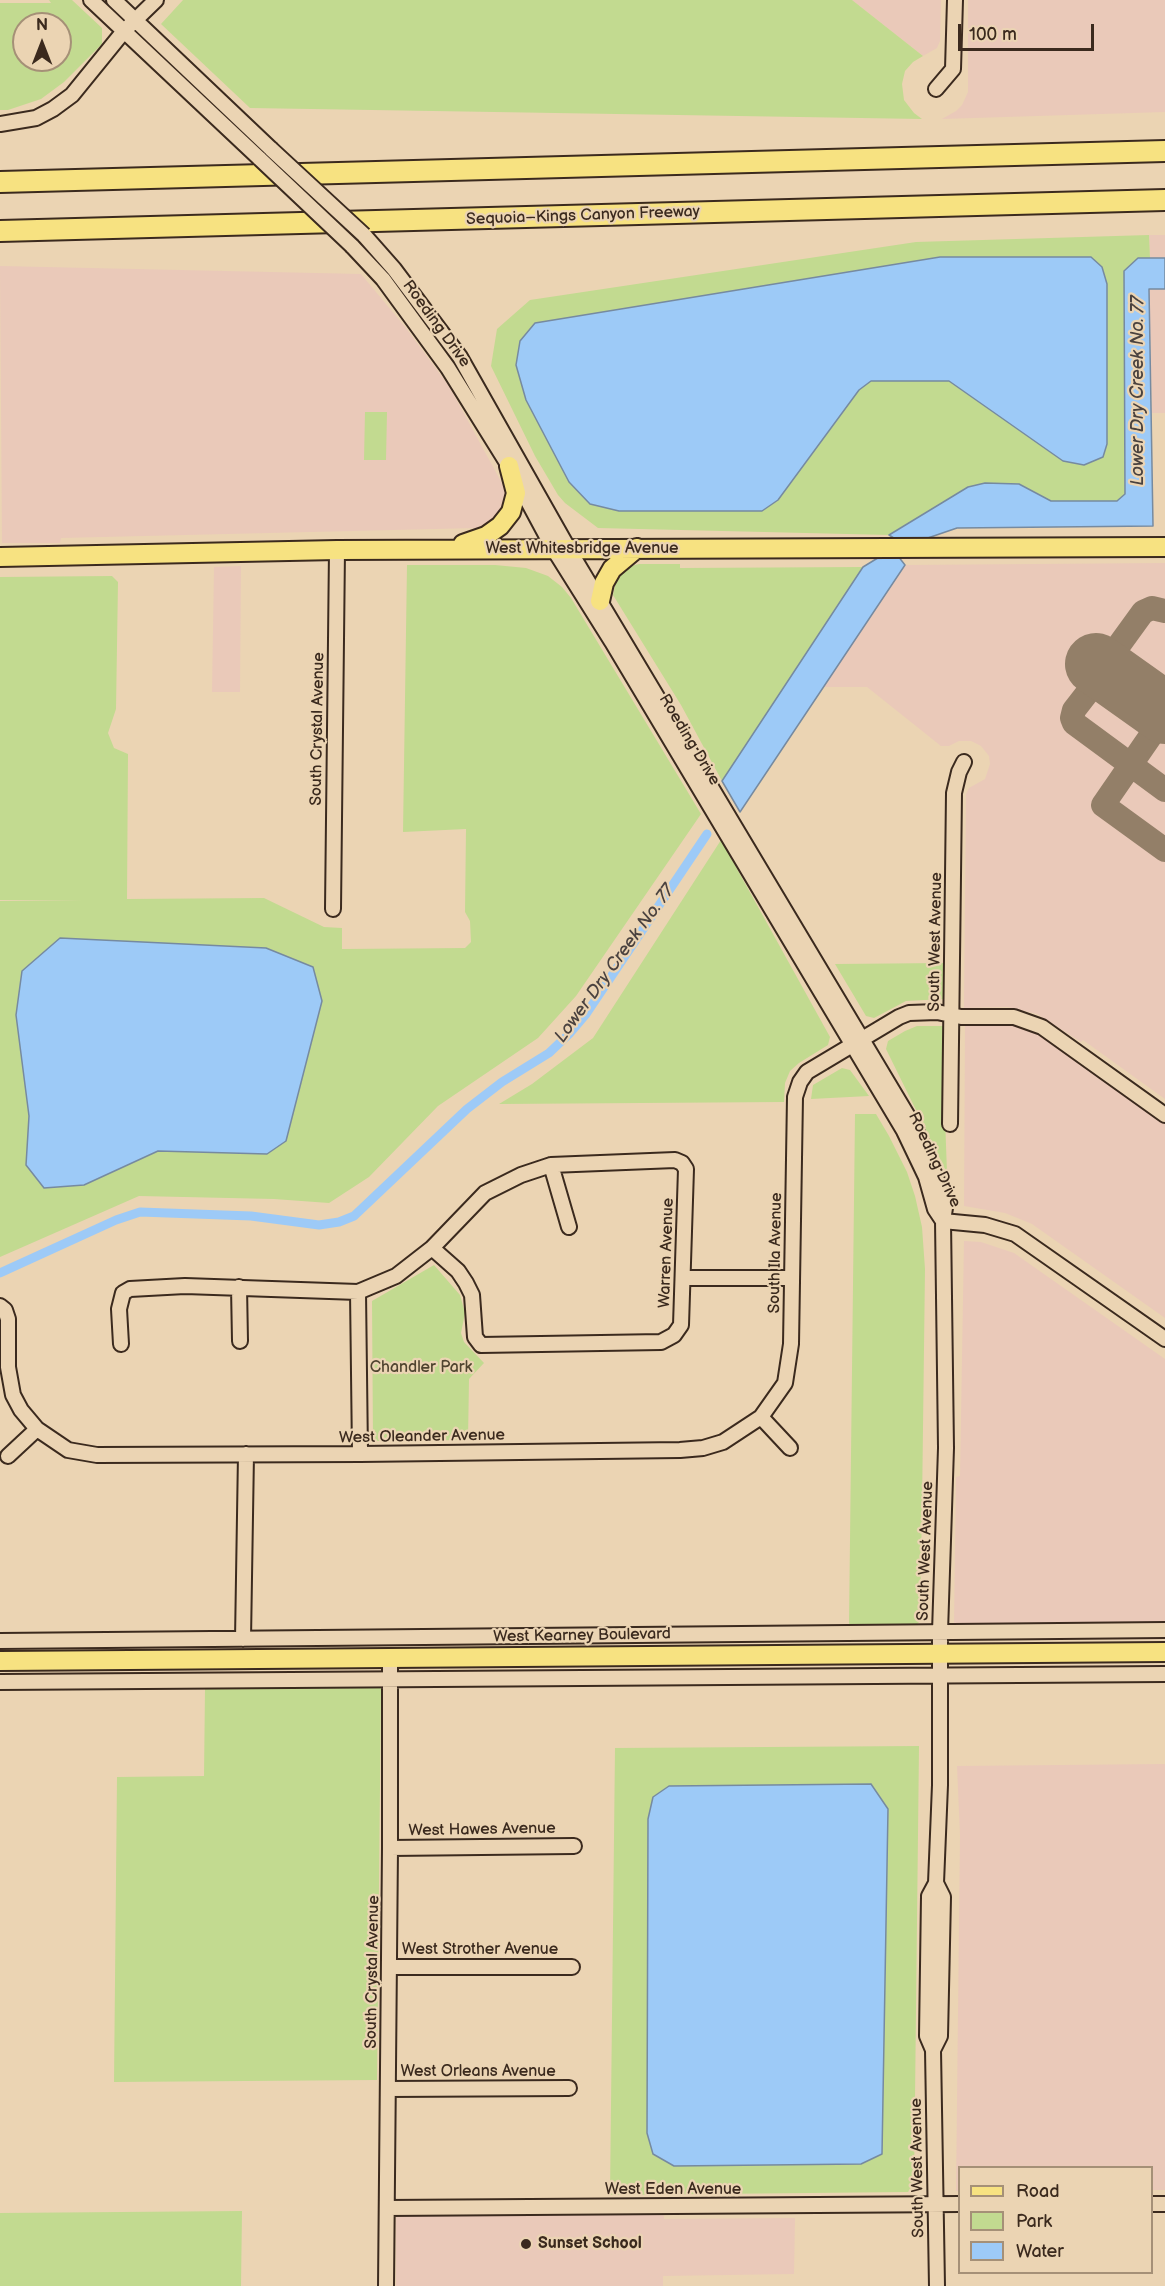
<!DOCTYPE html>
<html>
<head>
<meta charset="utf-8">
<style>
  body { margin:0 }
  #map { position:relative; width:1165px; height:2286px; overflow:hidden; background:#ebd4b3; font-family:"Balsamiq Sans",sans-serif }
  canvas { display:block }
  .legend { position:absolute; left:958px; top:2166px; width:195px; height:108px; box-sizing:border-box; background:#ebd4b3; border:2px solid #a59077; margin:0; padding:8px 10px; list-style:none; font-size:18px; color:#3b2a1e }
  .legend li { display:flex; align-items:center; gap:12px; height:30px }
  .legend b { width:30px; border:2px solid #a59077 }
  .north { position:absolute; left:12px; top:12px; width:60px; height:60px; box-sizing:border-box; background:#ebd4b3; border:2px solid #a59077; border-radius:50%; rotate:0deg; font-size:16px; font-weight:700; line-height:24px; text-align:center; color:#3b2a1e }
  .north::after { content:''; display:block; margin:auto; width:21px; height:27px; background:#3b2a1e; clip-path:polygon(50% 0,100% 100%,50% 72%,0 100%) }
  .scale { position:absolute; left:958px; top:24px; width:136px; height:27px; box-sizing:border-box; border:3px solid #3b2a1e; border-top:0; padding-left:8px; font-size:18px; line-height:21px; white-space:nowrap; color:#3b2a1e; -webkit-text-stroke:4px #ebd4b3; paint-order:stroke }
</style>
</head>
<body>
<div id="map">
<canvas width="1165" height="2286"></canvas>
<ul class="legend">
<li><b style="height:8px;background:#f7e281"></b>Road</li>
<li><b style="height:16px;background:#c2da90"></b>Park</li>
<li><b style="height:16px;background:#9dcaf7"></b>Water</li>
</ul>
<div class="north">N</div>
<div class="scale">100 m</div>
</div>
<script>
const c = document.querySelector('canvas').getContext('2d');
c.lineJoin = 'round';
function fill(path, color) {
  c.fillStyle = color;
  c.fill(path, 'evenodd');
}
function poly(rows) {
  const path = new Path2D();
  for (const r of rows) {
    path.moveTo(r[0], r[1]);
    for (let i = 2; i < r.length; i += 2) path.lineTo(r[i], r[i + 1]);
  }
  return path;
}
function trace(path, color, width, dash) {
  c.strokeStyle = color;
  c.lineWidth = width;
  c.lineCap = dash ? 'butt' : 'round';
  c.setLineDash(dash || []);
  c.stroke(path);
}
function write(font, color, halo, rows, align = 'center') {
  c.font = font + ' "Balsamiq Sans",sans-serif';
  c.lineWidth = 4.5;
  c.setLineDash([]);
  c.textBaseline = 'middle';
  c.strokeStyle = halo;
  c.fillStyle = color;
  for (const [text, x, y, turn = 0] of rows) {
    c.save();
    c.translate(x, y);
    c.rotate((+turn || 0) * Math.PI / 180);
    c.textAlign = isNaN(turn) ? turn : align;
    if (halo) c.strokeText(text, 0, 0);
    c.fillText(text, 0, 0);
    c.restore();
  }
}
fill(poly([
  [852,0,941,0,940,41,937,48,923,56],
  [968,0,1165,0,1165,112,942,119,956,111,962,105,968,92],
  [1149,235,1165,235,1165,258,1150,258],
  [0,266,361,274,406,328,449,386,504,487,506,495,502,511,498,518,485,527,477,528,61,538,60,543,2,543],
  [1149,289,1165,289,1165,413,1152,413],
  [1165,563,1165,1099,1083,1040,1081,1042,1037,1014,1007,1007,964,1008,966,794,969,788,985,779,990,764,989,756,981,746,971,741,959,741,949,746,941,746,867,687,823,687,905,565],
  [241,566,240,692,212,692,214,567],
  [965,1025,1018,1026,1033,1030,1165,1123,1165,1318,1032,1224,1005,1213,964,1206],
  [964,1241,981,1242,1014,1253,1165,1359,1165,1622,954,1624,956,1477,960,1476],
  [1165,1764,1165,2190,1152,2190,1152,2168,960,2168,959,2191,956,2191,960,1835,957,1766],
  [663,2207,664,2219,795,2218,794,2274,663,2276,663,2286,396,2286,396,2210]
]), '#eac9b9');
fill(poly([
  [49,0,72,0,102,28,102,44,64,82,41,99,8,110,0,110,0,3,51,3],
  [24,24,60,24,60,60,24,60],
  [183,0,852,0,923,56,913,62,905,71,902,84,904,100,914,113,922,119,250,108,161,24],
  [1149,235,1150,258,1138,258,1126,494,1117,501,1051,501,1019,484,985,483,968,487,889,535,598,528,565,503,558,495,535,456,491,366,497,329,530,300,916,242],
  [365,412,387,412,386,460,364,460],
  [639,564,680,564,680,568,863,567,722,781,681,705,613,595,617,576,627,567],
  [407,565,495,565,526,568,548,576,562,587,571,598,701,814,576,996,538,1038,438,1106,369,1177,329,1203,274,1199,139,1196,0,1257,0,901,83,900,0,900,0,577,112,576,118,582,116,709,108,733,114,748,128,754,127,899,264,898,324,927,342,928,342,949,465,948,471,942,470,921,465,912,466,829,403,832],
  [721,840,830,1037,828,1045,799,1063,790,1071,785,1083,784,1102,499,1104,532,1084,593,1038],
  [945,963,945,999,906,1001,874,1018,866,1016,835,964],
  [917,1026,944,1026,944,1089,947,1173,886,1049,888,1041,905,1031],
  [842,1068,850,1070,869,1096,811,1099,813,1085],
  [855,1114,876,1114,889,1136,907,1172,915,1196,922,1227,925,1269,922,1507,920,1621,917,1624,849,1625],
  [434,1265,460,1295,465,1313,461,1333,464,1342,484,1363,469,1379,468,1440,373,1441,372,1301],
  [381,1688,377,2080,114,2082,117,1777,204,1776,205,1689],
  [919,1746,914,2186,908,2192,610,2195,615,1748],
  [242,2211,241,2286,0,2286,0,2213]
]), '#c2da90');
const water = poly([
  [940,257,1091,257,1102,267,1107,284,1107,444,1103,457,1084,465,1063,461,949,381,871,381,859,390,778,500,762,511,619,511,590,504,569,482,526,400,516,365,520,341,535,323,940,257],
  [1138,258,1165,258,1165,289,1149,289,1153,526,957,528,922,540,897,540,889,535,968,487,985,483,1019,484,1051,501,1117,501,1125,494,1124,271,1138,258],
  [881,556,898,556,905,565,740,812,722,781,863,567,881,556],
  [60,938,266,948,313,967,322,1001,286,1141,267,1154,158,1151,84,1185,44,1188,26,1165,29,1116,16,1015,22,971,60,938],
  [871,1784,888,1809,882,2154,861,2164,674,2166,653,2154,647,2133,648,1819,653,1797,669,1786,871,1784]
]);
fill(water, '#9dcaf7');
trace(water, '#768aa0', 1.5);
trace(poly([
  [0,1273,116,1220,140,1212,251,1216,319,1225,339,1222,354,1216,467,1109,502,1082,549,1053,569,1034,586,1014,707,834]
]), '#9dcaf7', 9);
trace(poly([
  [1127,686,1107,679,1095,683,1074,710,1072,718,1074,723,1165,790],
  [1127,686,1112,671,1110,661,1114,652,1143,612,1152,608,1165,611],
  [1165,715,1103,805,1165,850]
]), '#937f68', 24);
trace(poly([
  [1096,664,1165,713]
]), '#937f68', 62);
const minor = poly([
  [91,0,260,159],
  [114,0,271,149],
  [936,89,953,69,955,0],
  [0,124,36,118,53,109,72,95,124,31,156,0],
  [364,235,394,269,460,357,568,548,915,1128,940,1187,945,1208,943,1221,946,1448,940,1632,940,1785,936,1883,929,1896,927,2036,933,2050,937,2286],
  [352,246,383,279,448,368,509,466,553,548,612,642,904,1131,926,1177,935,1209,943,1221],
  [333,909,337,550],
  [950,1124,954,793,959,772,964,762],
  [551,1165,569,1227],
  [943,1221,985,1225,1015,1234,1165,1339],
  [684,1278,792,1278],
  [239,1287,240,1341],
  [358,1292,360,1454],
  [0,1306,5,1310,8,1319,8,1367,13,1395,21,1410,37,1429,8,1456],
  [121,1344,119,1309,123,1293,130,1289,185,1286,358,1292,396,1276,432,1248,485,1193,521,1175,551,1165,675,1160,682,1163,686,1169,681,1325,674,1335,661,1342,481,1345,475,1337,472,1295,466,1283,458,1271,432,1248],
  [761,1417,790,1448],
  [37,1429,68,1450,97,1455,360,1454,680,1450,703,1448,723,1442,761,1417,785,1383,791,1344,795,1097,800,1082,807,1072,899,1017,909,1013,937,1012,961,1017,1014,1017,1042,1027,1165,1115],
  [243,1639,246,1454],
  [0,1641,1165,1630],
  [0,1682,1165,1674],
  [390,1848,574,1846],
  [389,1967,572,1967],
  [933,2050,940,2036,943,1897,936,1883],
  [388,2089,569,2088],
  [1152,2204,1165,2204],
  [387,2208,960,2204],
  [386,2286,390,1848,390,1659]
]);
const major = poly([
  [463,544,486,536,500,526,511,512,516,493,509,466],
  [0,557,337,550,1165,547],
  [600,601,604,583,612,569,637,548],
  [0,1661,1165,1652]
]);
const highway = poly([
  [0,182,1165,151],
  [0,231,1165,200]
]);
trace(minor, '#3b2a1e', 18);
trace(major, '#3b2a1e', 22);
trace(highway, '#3b2a1e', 24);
trace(minor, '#ebd4b3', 14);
trace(major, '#f7e281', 18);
trace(highway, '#f7e281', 20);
const minorBridge = poly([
  [271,149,364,235],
  [260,159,352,246]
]);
trace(minorBridge, '#3b2a1e', 18, []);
trace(minorBridge, '#ebd4b3', 14);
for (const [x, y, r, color] of [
  [526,2244,6,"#3b2a1e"]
]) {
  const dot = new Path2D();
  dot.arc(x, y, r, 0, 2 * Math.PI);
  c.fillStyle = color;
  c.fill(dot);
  trace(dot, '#ebd4b3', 2);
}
write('16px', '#3b2a1e', '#ebd4b3', [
  ["Sequoia–Kings Canyon Freeway",583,216,-2],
  ["Roeding Drive",436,324,54],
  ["West Whitesbridge Avenue",582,549],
  ["South Crystal Avenue",318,729,-89],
  ["Roeding Drive",689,740,59],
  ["South West Avenue",936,942,-89],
  ["Roeding Drive",934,1160,65],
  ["Warren Avenue",667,1253,-88],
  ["South Ila Avenue",776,1253,-89],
  ["West Oleander Avenue",422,1437,-1],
  ["South West Avenue",926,1551,-88],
  ["West Kearney Boulevard",582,1636,-1],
  ["West Hawes Avenue",482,1830,-1],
  ["West Strother Avenue",480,1950],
  ["South Crystal Avenue",373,1972,-89],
  ["West Orleans Avenue",478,2072],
  ["South West Avenue",918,2168,-91],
  ["West Eden Avenue",673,2190]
]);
write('16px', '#4f442f', '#ebd4b3', [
  ["Chandler Park",421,1368]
]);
write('bold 16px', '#3b2a1e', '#ebd4b3', [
  ["Sunset School",538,2244]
], 'left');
write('italic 18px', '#4a423f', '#ebd4b3', [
  ["Lower Dry Creek No. 77",1138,391,-90],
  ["Lower Dry Creek No. 77",615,964,-54]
]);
</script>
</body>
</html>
